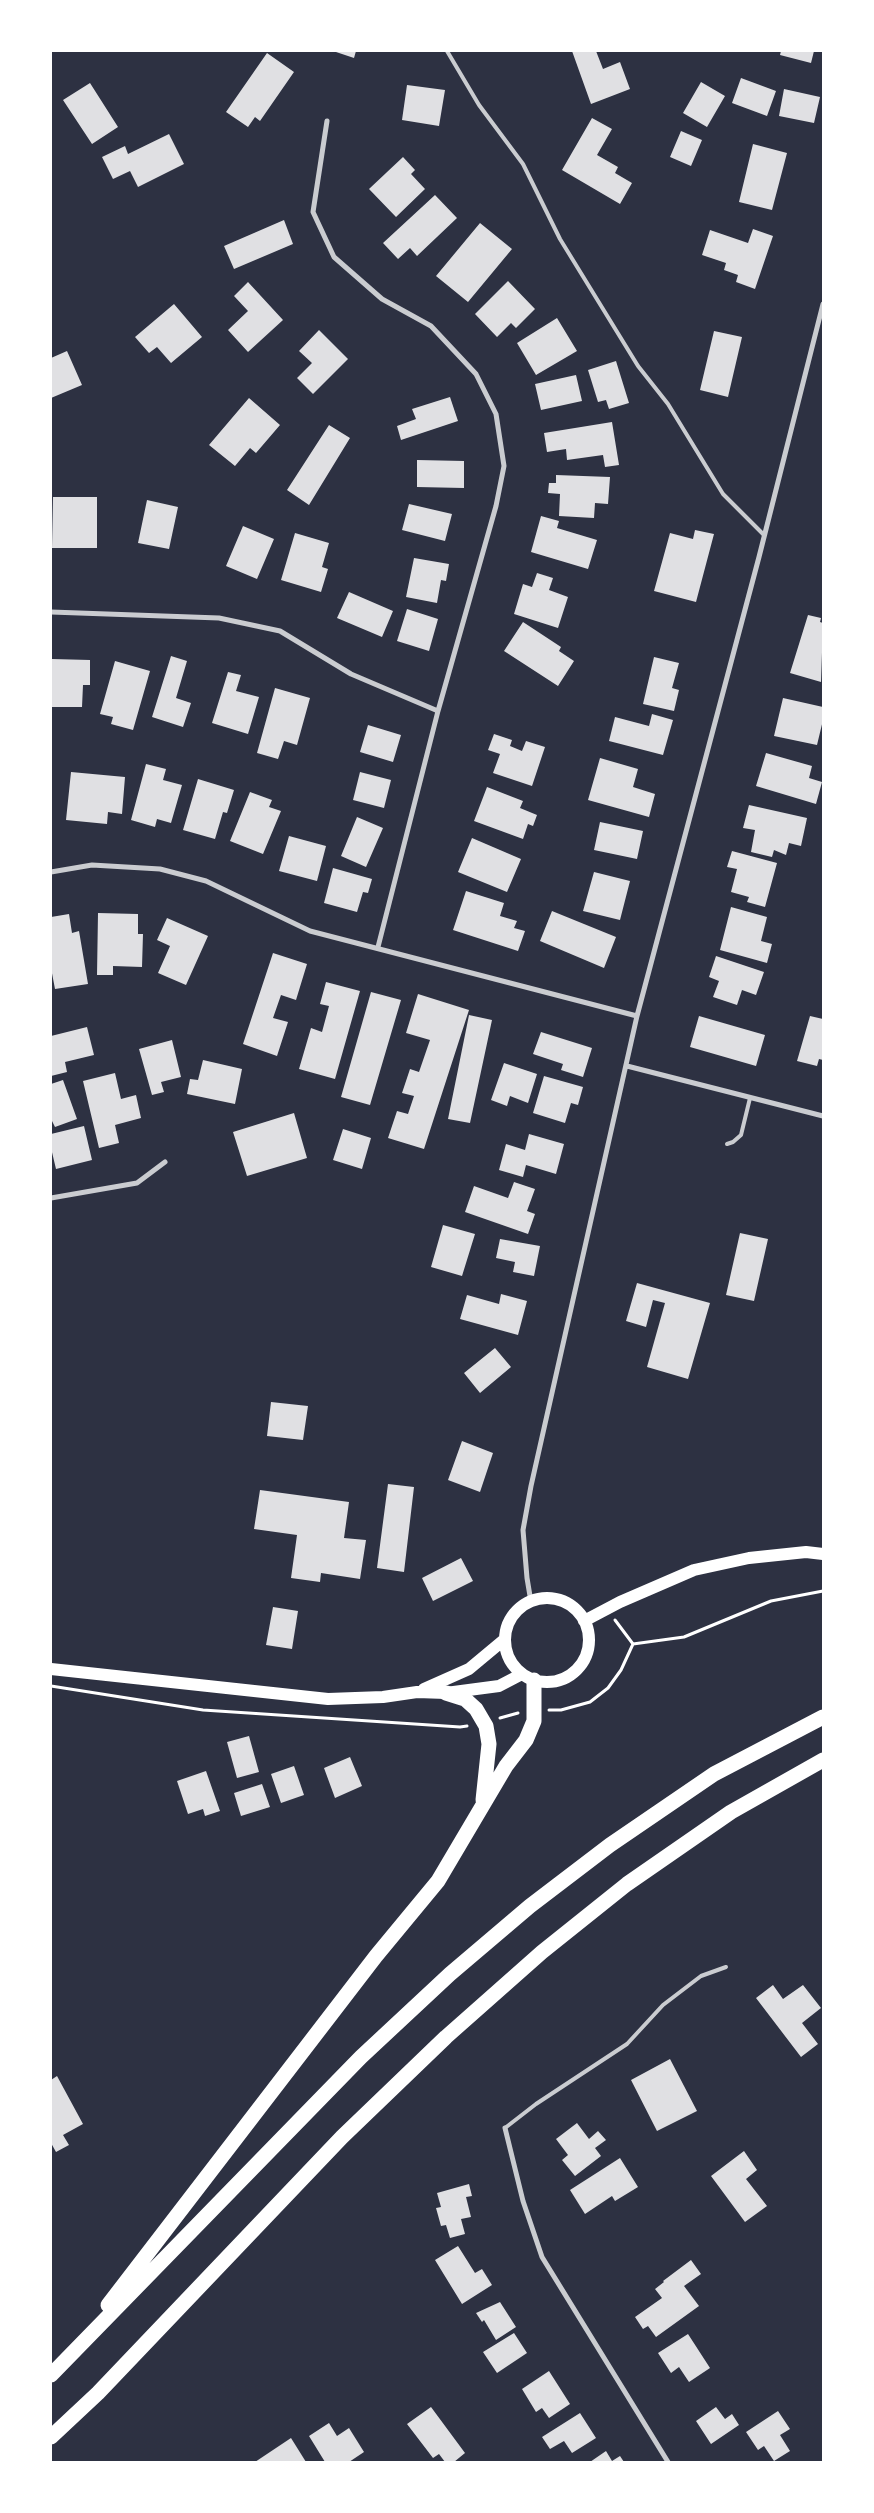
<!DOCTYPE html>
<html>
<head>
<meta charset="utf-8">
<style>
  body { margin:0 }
  #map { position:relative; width:874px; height:2513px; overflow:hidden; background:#2d3142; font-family:Rubik,sans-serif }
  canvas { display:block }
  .frame { position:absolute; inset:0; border:52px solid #fff; pointer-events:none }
</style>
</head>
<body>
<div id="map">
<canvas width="874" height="2513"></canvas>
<div class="frame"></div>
</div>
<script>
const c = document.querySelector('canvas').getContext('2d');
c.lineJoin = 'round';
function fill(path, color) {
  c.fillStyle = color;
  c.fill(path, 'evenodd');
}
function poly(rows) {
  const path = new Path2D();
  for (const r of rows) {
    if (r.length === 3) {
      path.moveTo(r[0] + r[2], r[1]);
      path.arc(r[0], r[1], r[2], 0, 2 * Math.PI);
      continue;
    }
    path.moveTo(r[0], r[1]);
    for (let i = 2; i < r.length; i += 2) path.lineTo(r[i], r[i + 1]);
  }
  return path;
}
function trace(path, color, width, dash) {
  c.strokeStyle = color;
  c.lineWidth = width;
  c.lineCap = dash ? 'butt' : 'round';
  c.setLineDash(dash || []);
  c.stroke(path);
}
fill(poly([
  [333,51,356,51,354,58],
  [572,51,596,51,603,69,620,62,630,89,591,104],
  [781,51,814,51,811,63,780,55],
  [267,53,294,72,260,121,255,117,248,127,226,112],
  [741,78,776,91,767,116,732,103],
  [701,82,725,96,707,127,683,113],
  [90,83,118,127,92,144,63,100],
  [407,85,445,90,439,126,402,120],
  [784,89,820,97,814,123,779,116],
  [592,118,612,129,597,155,618,167,615,173,632,183,620,204,562,170],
  [681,131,702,140,691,166,670,157],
  [169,134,184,164,138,187,130,171,113,179,102,157,125,146,128,154],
  [753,144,787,153,772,210,739,202],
  [403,157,415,170,411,174,425,189,396,217,369,189],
  [435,195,457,218,417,256,410,248,398,259,383,243],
  [284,220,293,244,234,269,224,246],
  [480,223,512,249,468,302,436,276],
  [753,229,773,236,755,289,736,282,738,275,724,270,726,263,702,255,710,230,748,243],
  [508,281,535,309,516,328,511,323,497,337,475,314],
  [248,282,283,320,248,352,228,330,248,311,234,296],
  [174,304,202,337,171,363,157,347,149,353,135,337],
  [557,318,577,351,536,375,517,343],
  [319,330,348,359,313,394,297,378,312,363,299,351],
  [714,331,742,337,728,397,700,390],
  [67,351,82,385,51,398,51,358],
  [616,361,629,403,609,409,606,400,598,402,588,370],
  [576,375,582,401,541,410,535,384],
  [450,397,458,421,401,440,397,426,416,419,412,409],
  [249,398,280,425,256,453,250,448,235,466,209,445],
  [612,422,619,465,605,467,603,455,567,460,566,449,547,452,544,433],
  [329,425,350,438,309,505,287,490],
  [417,460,464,461,464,488,417,487],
  [556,475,610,477,608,504,595,503,594,518,559,516,560,494,548,493,549,483,556,483],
  [53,497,97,497,97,548,52,548],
  [147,500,178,507,169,549,138,543],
  [409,504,452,514,445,541,402,530],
  [541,516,559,521,557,528,597,540,588,569,531,552],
  [243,526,274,539,257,579,226,566],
  [695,530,714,534,696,602,654,591,670,533,693,539],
  [295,533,329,543,322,567,328,569,321,592,281,580],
  [414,558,449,564,446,581,441,580,437,603,406,597],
  [537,573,553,578,549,590,568,597,558,628,514,614,523,584,532,587],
  [349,592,393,611,382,637,337,618],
  [407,609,438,619,429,651,397,641],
  [808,615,821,618,820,622,823,623,821,682,790,673],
  [523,622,561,647,559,651,574,661,558,686,504,651],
  [171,656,187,661,176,698,191,703,183,727,152,717],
  [654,657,679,663,672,688,679,690,674,711,643,704],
  [52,659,90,660,90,685,83,685,82,707,51,707],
  [115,661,150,671,133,730,111,724,113,717,100,714],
  [228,672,241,675,236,691,259,697,248,734,212,723],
  [275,688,310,698,297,745,284,741,278,759,257,753],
  [783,698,823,707,823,720,817,745,774,736],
  [652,714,673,720,663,755,609,741,615,717,649,726],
  [368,725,401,735,393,762,360,752],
  [494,734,512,740,510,746,522,751,526,741,545,747,532,786,493,773,500,754,488,750],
  [766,753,812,766,809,778,822,782,816,804,756,786],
  [600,758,638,769,633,787,655,794,649,817,588,800],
  [146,764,166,769,163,780,182,785,171,823,157,819,155,827,131,820],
  [71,772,125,777,122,814,108,812,107,824,66,820],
  [360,772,391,780,384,808,353,800],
  [198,779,234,790,227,813,223,812,215,839,183,830],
  [487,787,523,801,520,808,537,815,533,826,528,824,523,839,474,821],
  [250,792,272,800,269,807,281,811,263,854,230,841],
  [749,805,807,818,801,846,789,843,786,855,774,850,772,857,751,852,755,830,743,828],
  [357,817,383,828,366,867,341,856],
  [600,822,643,831,637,859,594,850],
  [289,836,326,846,317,881,279,871],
  [472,838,521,859,507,892,458,872],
  [732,851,777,863,765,907,747,902,749,897,731,892,737,869,727,867],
  [333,868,372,879,368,893,363,892,357,912,324,903],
  [594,872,630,881,620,920,583,911],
  [466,891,504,903,500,916,517,921,514,928,525,931,518,951,453,930],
  [731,907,767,917,761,941,772,944,767,963,720,950],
  [552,911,616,937,604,968,540,941],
  [98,913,138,914,138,934,143,934,142,967,113,966,113,975,97,975],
  [69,914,72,933,79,931,88,984,55,989,51,968,51,917],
  [167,918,208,936,186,985,158,973,170,946,157,940],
  [273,953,307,964,296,1000,281,995,273,1018,288,1022,277,1056,243,1044],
  [716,956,764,972,756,995,742,990,737,1005,713,997,719,981,709,977],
  [326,982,360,991,335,1079,299,1069,311,1028,322,1032,329,1006,320,1004],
  [371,992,401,1000,370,1105,341,1097],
  [418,994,469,1010,424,1149,388,1138,397,1111,408,1114,414,1096,402,1093,410,1069,419,1072,430,1040,406,1033],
  [469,1015,492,1020,470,1123,448,1119],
  [699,1016,765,1035,756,1066,690,1047],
  [810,1016,823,1019,823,1060,819,1059,817,1066,797,1061],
  [87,1027,94,1055,65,1062,67,1072,51,1076,51,1036],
  [541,1032,592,1048,583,1077,561,1070,563,1064,533,1054],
  [172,1040,181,1077,161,1082,164,1092,152,1095,139,1049],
  [203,1060,242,1069,235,1104,187,1094,190,1079,198,1080],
  [504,1063,537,1074,528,1103,510,1096,507,1106,491,1100],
  [115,1073,121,1099,136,1095,141,1118,115,1125,119,1143,99,1148,83,1081],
  [544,1076,583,1087,578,1105,571,1103,565,1123,533,1113],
  [63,1080,77,1119,55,1127,51,1119,51,1084],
  [294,1113,307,1158,247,1176,233,1132],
  [84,1126,92,1160,56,1169,51,1148,51,1134],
  [343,1129,371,1138,362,1169,333,1160],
  [529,1134,564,1144,556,1174,526,1165,523,1177,499,1170,506,1144,525,1150],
  [514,1182,535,1189,527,1211,535,1214,528,1234,465,1212,474,1186,508,1198],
  [443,1225,475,1234,462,1276,431,1267],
  [740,1233,768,1239,754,1301,726,1295],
  [500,1239,540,1246,534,1276,513,1272,515,1262,496,1258],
  [637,1283,710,1303,688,1379,647,1367,665,1303,653,1300,646,1327,626,1321],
  [501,1294,527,1301,518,1335,460,1319,467,1295,499,1304],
  [495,1348,511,1367,480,1393,464,1373],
  [271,1402,308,1406,303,1440,267,1436],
  [462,1441,493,1453,480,1492,448,1480],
  [388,1484,414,1487,404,1572,377,1568],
  [260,1490,349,1502,344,1538,366,1540,360,1579,321,1573,320,1582,291,1578,297,1535,254,1529],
  [461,1558,473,1581,433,1601,422,1578],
  [273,1607,298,1611,292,1649,266,1645],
  [249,1736,259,1772,237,1778,227,1742],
  [350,1757,362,1786,335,1798,324,1768],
  [294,1766,304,1795,281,1803,271,1774],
  [206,1771,220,1811,205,1816,203,1809,188,1814,177,1781],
  [262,1784,270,1807,241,1816,234,1793],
  [773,1985,783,1999,803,1985,821,2008,802,2023,818,2044,801,2057,756,1998],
  [670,2059,697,2111,657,2131,631,2080],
  [57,2076,83,2124,63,2135,69,2145,56,2152,51,2143,51,2080],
  [577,2123,589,2139,598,2131,606,2140,595,2148,601,2156,575,2176,562,2160,568,2155,556,2139],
  [744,2151,757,2170,746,2179,767,2206,745,2222,711,2176],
  [620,2158,638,2187,615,2201,612,2196,585,2214,570,2190],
  [469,2184,472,2196,466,2197,471,2217,461,2219,465,2234,450,2238,446,2225,441,2226,436,2208,441,2207,437,2193],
  [458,2246,475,2273,482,2269,492,2285,462,2304,435,2260],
  [691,2260,701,2274,684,2286,699,2306,656,2337,648,2326,643,2329,635,2317,662,2298,655,2289,664,2282,663,2281],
  [500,2302,516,2327,496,2340,484,2320,482,2322,476,2313],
  [514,2333,527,2353,497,2373,483,2352],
  [688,2334,710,2368,689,2382,679,2367,671,2373,658,2353],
  [549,2371,570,2404,549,2418,542,2408,536,2412,522,2389],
  [431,2407,465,2453,454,2462,445,2462,439,2454,433,2458,407,2424],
  [716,2407,725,2419,732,2414,739,2425,711,2444,696,2421],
  [778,2411,790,2429,780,2435,790,2451,774,2461,764,2446,758,2450,746,2432],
  [580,2413,596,2438,572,2453,564,2441,550,2449,542,2437],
  [329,2423,337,2436,349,2428,364,2452,349,2462,325,2462,309,2436],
  [291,2438,306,2462,255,2462],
  [606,2451,612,2461,620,2456,624,2462,590,2462]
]), '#e0e0e3');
trace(poly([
  [615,1620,633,1644],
  [51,1686,203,1710,460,1727,467,1726],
  [549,1710,561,1710,590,1702,608,1688,621,1670,633,1644,684,1637,771,1601,823,1591],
  [500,1718,518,1713]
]), '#fff', 3);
trace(poly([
  [447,51,479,105,523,164,560,239,638,366,668,404,723,494,764,535],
  [727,1144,733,1142,741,1135,750,1098],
  [505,2128,536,2104,627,2044,663,2005,701,1976,726,1967]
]), '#caccd0', 4);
trace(poly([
  [327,121,313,212,334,257,382,299,431,326,476,374,496,414,504,466,496,506,438,711,378,947],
  [51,612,219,618,280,631,351,674,438,711],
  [51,872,92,865,160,869,206,881,310,931,637,1016],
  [627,1066,823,1116],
  [51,1198,137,1183,165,1162],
  [531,1602,527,1578,523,1530,531,1486,637,1016,759,557,823,304],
  [505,2128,523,2201,542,2257,668,2462]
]), '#caccd0', 5);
trace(poly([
  [547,1640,42],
  [584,1621,620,1602,694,1570,749,1558,806,1552,823,1554],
  [51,1669,328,1699,383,1697,417,1692,446,1693,499,1686,522,1674],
  [424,1689,469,1669,505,1639]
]), '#fff', 12);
trace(poly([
  [446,1693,465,1699,476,1709,486,1726,489,1744,483,1800],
  [108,2305,376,1956,438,1881,506,1766,526,1740,534,1721,534,1680],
  [51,2375,361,2057,450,1974,530,1906,610,1845,714,1774,823,1717],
  [51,2437,98,2393,342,2137,446,2037,542,1952,627,1884,731,1812,823,1760]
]), '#fff', 15);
</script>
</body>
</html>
